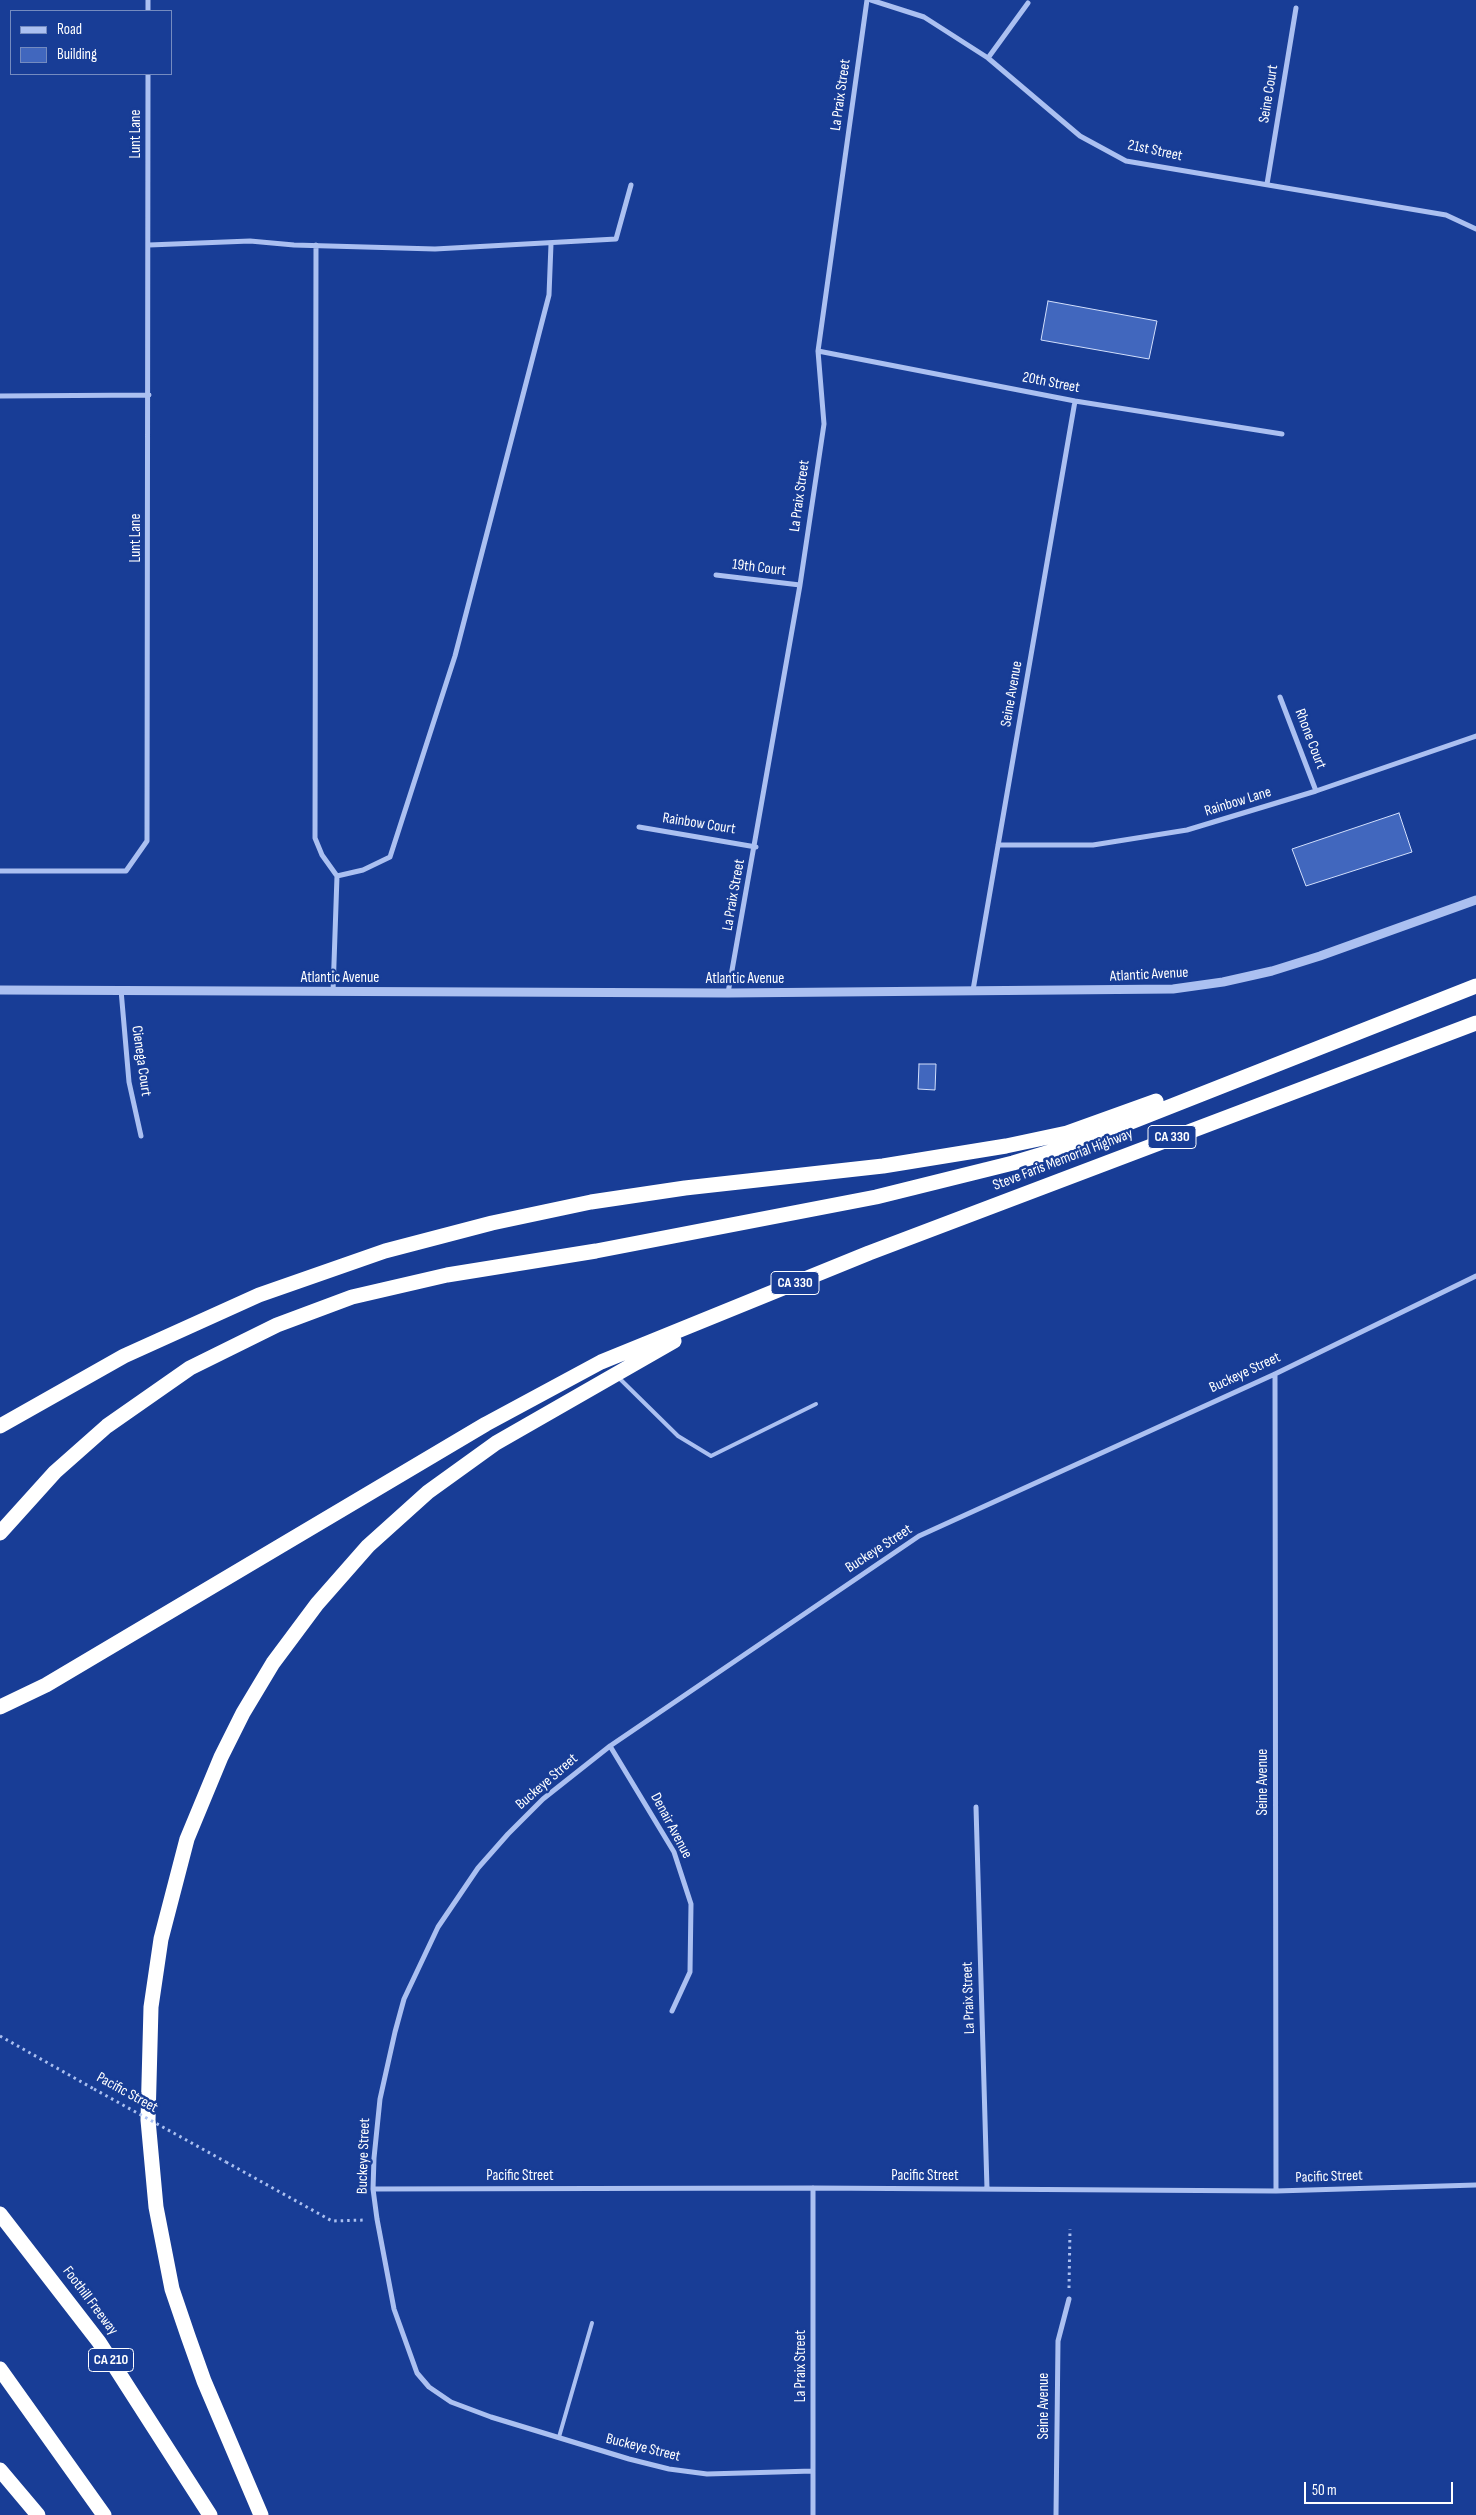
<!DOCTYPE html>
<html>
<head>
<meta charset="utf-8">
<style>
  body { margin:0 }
  #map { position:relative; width:1476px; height:2515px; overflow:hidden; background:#183d96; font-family:"Sofia Sans Condensed",sans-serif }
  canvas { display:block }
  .legend { position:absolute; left:10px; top:10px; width:162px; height:65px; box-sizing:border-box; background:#183d96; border:1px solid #748bc0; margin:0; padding:6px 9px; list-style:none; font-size:15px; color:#fff }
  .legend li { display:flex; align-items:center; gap:10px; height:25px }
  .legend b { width:25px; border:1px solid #748bc0 }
  .scale { position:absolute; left:1304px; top:2482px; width:149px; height:22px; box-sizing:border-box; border:2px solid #fff; border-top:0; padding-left:6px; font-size:15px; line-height:18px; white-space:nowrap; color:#fff; -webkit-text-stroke:4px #183d96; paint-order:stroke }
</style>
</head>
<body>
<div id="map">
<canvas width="1476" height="2515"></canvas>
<ul class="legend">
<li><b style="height:6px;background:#abc0f1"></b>Road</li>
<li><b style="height:14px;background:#4167be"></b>Building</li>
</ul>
<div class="scale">50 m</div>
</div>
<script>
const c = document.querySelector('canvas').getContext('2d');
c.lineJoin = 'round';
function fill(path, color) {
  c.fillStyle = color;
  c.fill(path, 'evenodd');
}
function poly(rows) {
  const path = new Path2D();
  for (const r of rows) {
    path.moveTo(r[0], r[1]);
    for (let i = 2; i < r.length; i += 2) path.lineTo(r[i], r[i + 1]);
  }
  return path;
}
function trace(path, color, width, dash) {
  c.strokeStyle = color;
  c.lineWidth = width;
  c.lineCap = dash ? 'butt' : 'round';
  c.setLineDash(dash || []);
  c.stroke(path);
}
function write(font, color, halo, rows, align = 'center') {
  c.font = font + ' "Sofia Sans Condensed",sans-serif';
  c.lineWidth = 5;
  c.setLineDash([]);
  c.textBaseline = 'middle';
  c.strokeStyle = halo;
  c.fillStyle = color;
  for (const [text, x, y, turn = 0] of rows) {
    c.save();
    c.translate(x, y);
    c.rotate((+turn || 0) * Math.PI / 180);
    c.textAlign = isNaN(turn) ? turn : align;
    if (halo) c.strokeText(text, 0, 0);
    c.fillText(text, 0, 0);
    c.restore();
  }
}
const building = poly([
  [1048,301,1157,321,1149,359,1041,340,1048,301],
  [1399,813,1412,852,1306,886,1292,849,1399,813],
  [919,1064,936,1064,935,1090,918,1089,919,1064]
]);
fill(building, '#4167be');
trace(building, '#d2dffc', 1);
trace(poly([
  [0,2036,94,2089],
  [226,2162,332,2221,366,2220],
  [1069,2288,1070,2229]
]), '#abc0f1', 3, [2.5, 4]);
trace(poly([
  [619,1378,678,1436,711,1456,816,1404],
  [559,2437,592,2323]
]), '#abc0f1', 4);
trace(poly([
  [148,0,148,11],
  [871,0,924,17,988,58,1080,136,1126,161,1446,215,1476,229],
  [988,58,1028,3],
  [1267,184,1296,8],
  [149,245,250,241,294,245,435,249,616,239,631,185],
  [316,245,315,838,322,855,337,876,363,870,390,857,455,656,549,295,551,244],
  [818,351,1075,401,1282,434],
  [0,396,149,395],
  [716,575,800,585],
  [1280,697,1316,791],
  [639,827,756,847],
  [998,845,1093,845,1187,830,1316,791,1476,736],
  [0,871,126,871,147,841,148,74],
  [121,990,129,1082,141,1136],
  [973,990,1075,401],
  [333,992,337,876],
  [728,993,800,585,824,424,818,351,867,0],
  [1275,1374,1276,2191],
  [610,1746,674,1852,691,1904,690,1972,672,2011],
  [976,1807,987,2189],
  [373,2189,813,2188,1276,2191,1476,2185],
  [813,2471,707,2474,669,2469,629,2459,491,2417,451,2402,429,2387,417,2373,394,2309,377,2219,373,2189,374,2158,380,2099,395,2032,404,1999,438,1927,478,1868,508,1834,543,1799,610,1746,919,1536,1275,1374,1476,1276],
  [813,2515,813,2188],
  [1056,2515,1058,2341,1069,2299]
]), '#abc0f1', 5);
trace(poly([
  [0,990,728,993,1173,989,1223,982,1272,971,1320,956,1476,900]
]), '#abc0f1', 9);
trace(poly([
  [0,1426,124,1356,259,1295,385,1251,492,1223,591,1202,685,1188,883,1166,1006,1146,1067,1133,1156,1101],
  [0,1533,55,1472,107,1426,190,1368,277,1325,352,1297,447,1275,596,1251,876,1197,1013,1163,1070,1146,1476,986],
  [0,1707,46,1685,486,1424,601,1362,869,1253,1476,1023],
  [0,2214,99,2342,210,2515],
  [0,2369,104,2515],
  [0,2470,38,2515],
  [261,2515,204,2381,188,2336,172,2289,156,2207,148,2120,151,2007,161,1939,187,1839,221,1757,243,1713,273,1663,317,1604,368,1546,428,1492,496,1443,674,1341]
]), '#fff', 15);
trace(poly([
  [94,2089,226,2162]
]), '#abc0f1', 3, [2.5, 4]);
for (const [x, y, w] of [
  [1172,1137,48],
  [795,1283,48],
  [111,2360,45]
]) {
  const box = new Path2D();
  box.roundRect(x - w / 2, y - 11.5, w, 23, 4);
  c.fillStyle = '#183d96';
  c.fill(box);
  trace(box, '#fff', 1);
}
write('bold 14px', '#fff', null, [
  ["CA 330",1172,1137],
  ["CA 330",795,1283],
  ["CA 210",111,2360]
]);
write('15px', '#fff', '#183d96', [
  ["Seine Court",1269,94,-81],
  ["La Praix Street",841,95,-82],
  ["Lunt Lane",136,134,-90],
  ["21st Street",1155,151,12],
  ["20th Street",1051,383,11],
  ["La Praix Street",800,496,-82],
  ["Lunt Lane",136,538,-90],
  ["19th Court",759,568,7],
  ["Seine Avenue",1012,694,-80],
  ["Rhone Court",1310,739,69],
  ["Rainbow Lane",1238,802,-17],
  ["Rainbow Court",699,824,9],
  ["La Praix Street",734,895,-80],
  ["Atlantic Avenue",1149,975,-3],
  ["Atlantic Avenue",340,978],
  ["Atlantic Avenue",745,979],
  ["Cienega Court",141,1061,82],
  ["Steve Faris Memorial Highway",1063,1160,-21],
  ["Buckeye Street",1245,1373,-25],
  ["Buckeye Street",879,1549,-33],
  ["Buckeye Street",547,1782,-41],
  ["Seine Avenue",1263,1782,-90],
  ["Denair Avenue",671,1826,62],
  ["La Praix Street",969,1998,-92],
  ["Pacific Street",127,2093,29],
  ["Buckeye Street",364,2156,-88],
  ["Pacific Street",520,2176],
  ["Pacific Street",925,2176],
  ["Pacific Street",1329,2177,-2],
  ["Foothill Freeway",90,2301,53],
  ["La Praix Street",801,2366,-90],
  ["Seine Avenue",1044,2406,-90],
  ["Buckeye Street",643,2448,14]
]);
</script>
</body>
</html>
